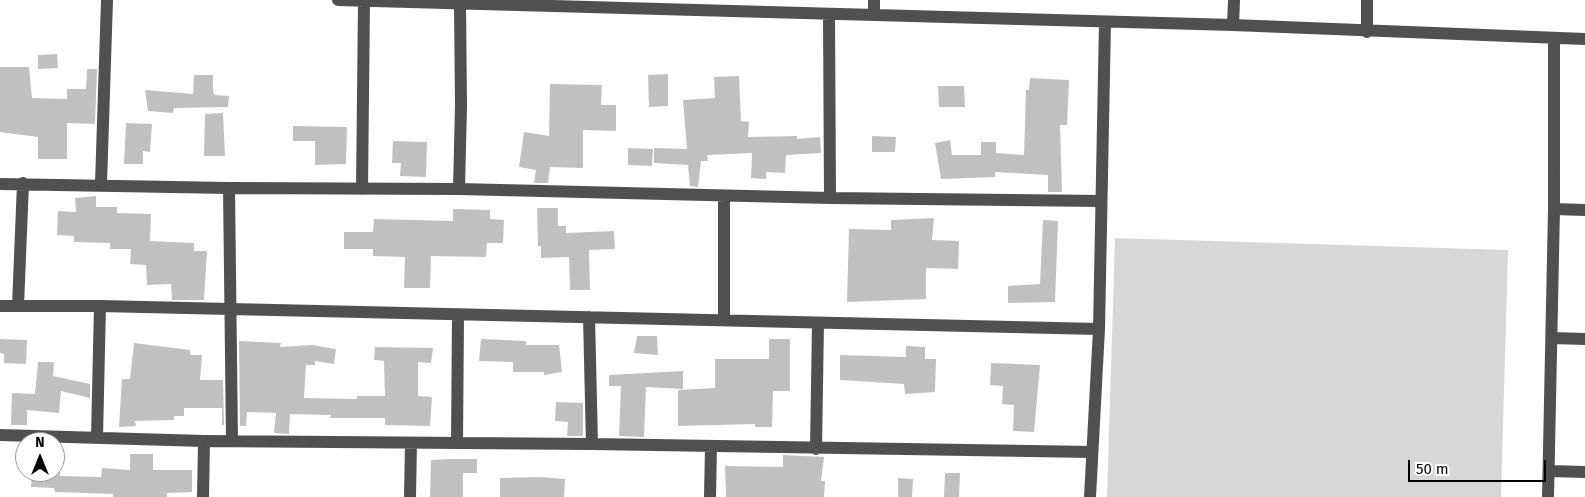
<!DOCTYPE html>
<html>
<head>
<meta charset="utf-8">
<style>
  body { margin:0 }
  #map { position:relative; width:1585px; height:497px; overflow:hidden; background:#fff; font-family:"Fira Sans",sans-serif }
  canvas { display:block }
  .north { position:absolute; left:15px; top:432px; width:50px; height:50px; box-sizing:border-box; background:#fff; border:1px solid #999; border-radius:50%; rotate:0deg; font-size:14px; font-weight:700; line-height:20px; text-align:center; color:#000 }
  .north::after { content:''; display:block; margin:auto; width:18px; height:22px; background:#000; clip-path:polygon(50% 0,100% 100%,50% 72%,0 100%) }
  .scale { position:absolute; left:1408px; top:460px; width:138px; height:22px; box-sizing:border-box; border:2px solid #000; border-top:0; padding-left:6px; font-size:15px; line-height:18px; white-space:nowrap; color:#000; -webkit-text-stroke:4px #fff; paint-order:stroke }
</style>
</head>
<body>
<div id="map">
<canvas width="1585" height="497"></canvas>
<div class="north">N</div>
<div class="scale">50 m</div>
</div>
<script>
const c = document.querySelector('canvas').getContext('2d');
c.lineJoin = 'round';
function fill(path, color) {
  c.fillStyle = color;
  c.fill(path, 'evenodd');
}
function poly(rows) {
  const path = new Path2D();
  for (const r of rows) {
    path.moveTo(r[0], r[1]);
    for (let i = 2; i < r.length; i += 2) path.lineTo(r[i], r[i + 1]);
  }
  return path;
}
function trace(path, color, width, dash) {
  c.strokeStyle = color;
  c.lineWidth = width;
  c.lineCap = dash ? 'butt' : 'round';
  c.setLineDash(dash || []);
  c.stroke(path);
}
fill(poly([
  [1115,238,1508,250,1501,497,1107,497]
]), '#d7d7d7');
fill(poly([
  [57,54,58,68,38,69,38,55],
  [0,67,29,67,32,98,67,99,67,89,86,89,87,69,97,69,95,124,67,123,67,159,38,159,38,137,0,132],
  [668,74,668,106,649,107,648,75],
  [194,75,213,75,213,92,215,95,229,96,228,107,174,108,173,113,148,111,145,90,193,94],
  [739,76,741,121,749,122,748,137,797,136,797,139,820,137,821,153,786,155,785,173,766,172,766,179,751,178,752,153,707,155,708,161,701,161,698,187,690,186,688,165,654,163,654,148,687,149,683,100,715,98,714,77],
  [1030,78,1069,80,1067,125,1060,125,1062,192,1048,192,1048,175,995,172,995,177,941,179,935,143,950,140,952,155,981,155,981,142,996,142,996,153,1024,155,1026,90,1029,90],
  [550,84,602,85,601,105,616,105,616,131,583,130,583,168,550,167,548,183,534,183,536,170,519,167,524,132,549,136],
  [938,86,964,86,965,107,939,107],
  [223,113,225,156,204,156,205,114],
  [126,123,152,124,150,152,143,151,143,164,124,164],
  [293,126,347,127,346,164,315,165,315,141,293,141],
  [872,136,896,137,895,152,872,152],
  [393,141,427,142,426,177,400,176,401,163,392,163],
  [628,148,653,149,652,166,628,165],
  [96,196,96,207,117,207,117,213,151,214,150,241,194,243,194,251,207,251,204,300,172,300,171,284,147,285,146,265,130,264,131,249,110,249,110,243,74,242,74,236,57,235,58,211,76,212,75,198],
  [537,208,558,208,558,226,566,226,566,233,614,231,615,249,589,250,590,290,570,290,569,257,541,258,541,246,538,246],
  [453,209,490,210,490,219,504,220,503,243,487,243,486,257,431,256,430,288,404,288,405,257,373,256,373,249,344,249,344,232,373,232,374,219,453,221],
  [934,218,932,240,959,241,958,269,926,268,926,299,847,302,849,229,891,230,891,220],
  [1043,220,1058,221,1055,302,1008,303,1008,286,1040,284],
  [637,336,657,336,658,355,634,353],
  [0,339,27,340,26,364,4,363,4,354,0,353],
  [481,339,526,341,526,345,559,345,562,372,544,375,544,372,513,372,513,362,479,361],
  [769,339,790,339,790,391,773,391,772,427,755,427,755,424,678,426,678,390,715,388,715,359,769,359],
  [239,341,281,343,280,347,312,345,336,349,334,364,315,361,315,365,306,365,304,398,357,399,357,396,385,396,384,361,374,360,375,347,433,348,431,363,418,362,418,396,432,397,430,426,385,425,385,418,330,418,331,415,290,414,289,434,274,433,276,413,247,412,246,426,240,426],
  [134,343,190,350,190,355,202,355,200,380,223,380,224,425,222,425,222,408,184,408,184,416,174,416,174,420,135,421,136,426,119,427,122,379,130,379],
  [906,346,925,347,925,359,936,359,935,392,905,394,904,384,840,380,840,355,906,357],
  [38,362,54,362,53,376,90,384,90,398,61,391,59,413,27,410,27,425,11,425,12,393,35,394],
  [991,363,1040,365,1034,432,1013,431,1014,405,1002,404,1003,386,990,385],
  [683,371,683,389,646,387,644,437,619,436,621,386,609,386,609,375],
  [556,402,583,403,583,436,567,436,568,422,555,421],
  [130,454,153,454,153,470,192,470,192,492,167,493,167,497,113,497,113,494,55,492,54,488,31,487,32,472,60,472,60,476,101,477,102,468,130,470],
  [783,455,824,457,821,481,825,481,824,497,726,497,725,466,783,467],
  [449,459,477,459,477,473,463,473,463,497,430,497,431,460],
  [945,473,960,473,959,497,944,497],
  [541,477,565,479,564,497,500,497,500,478],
  [898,478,913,479,912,497,898,497]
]), '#c0c0c0');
trace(poly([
  [338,0,1233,25,1585,39],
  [1367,0,1367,32],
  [829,14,830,198],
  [874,15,874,0],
  [1233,25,1234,0],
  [0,184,229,188,459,189,830,198,1101,201],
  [101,184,107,0],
  [229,188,232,441],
  [362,189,364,1],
  [459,189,461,105,460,4],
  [724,196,724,320],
  [1554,209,1585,210],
  [0,306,100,306,1099,329],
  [18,306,23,183],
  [589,317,592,444],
  [1552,338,1585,339],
  [0,435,204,441,592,444,1092,452],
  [97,437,100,306],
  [457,442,458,316],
  [816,449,818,323],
  [1549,471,1585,472],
  [203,497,204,441],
  [410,497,411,443],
  [710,497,711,446],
  [1090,497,1099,329,1105,22],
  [1548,497,1554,209,1554,39]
]), '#505050', 12);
</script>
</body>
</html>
